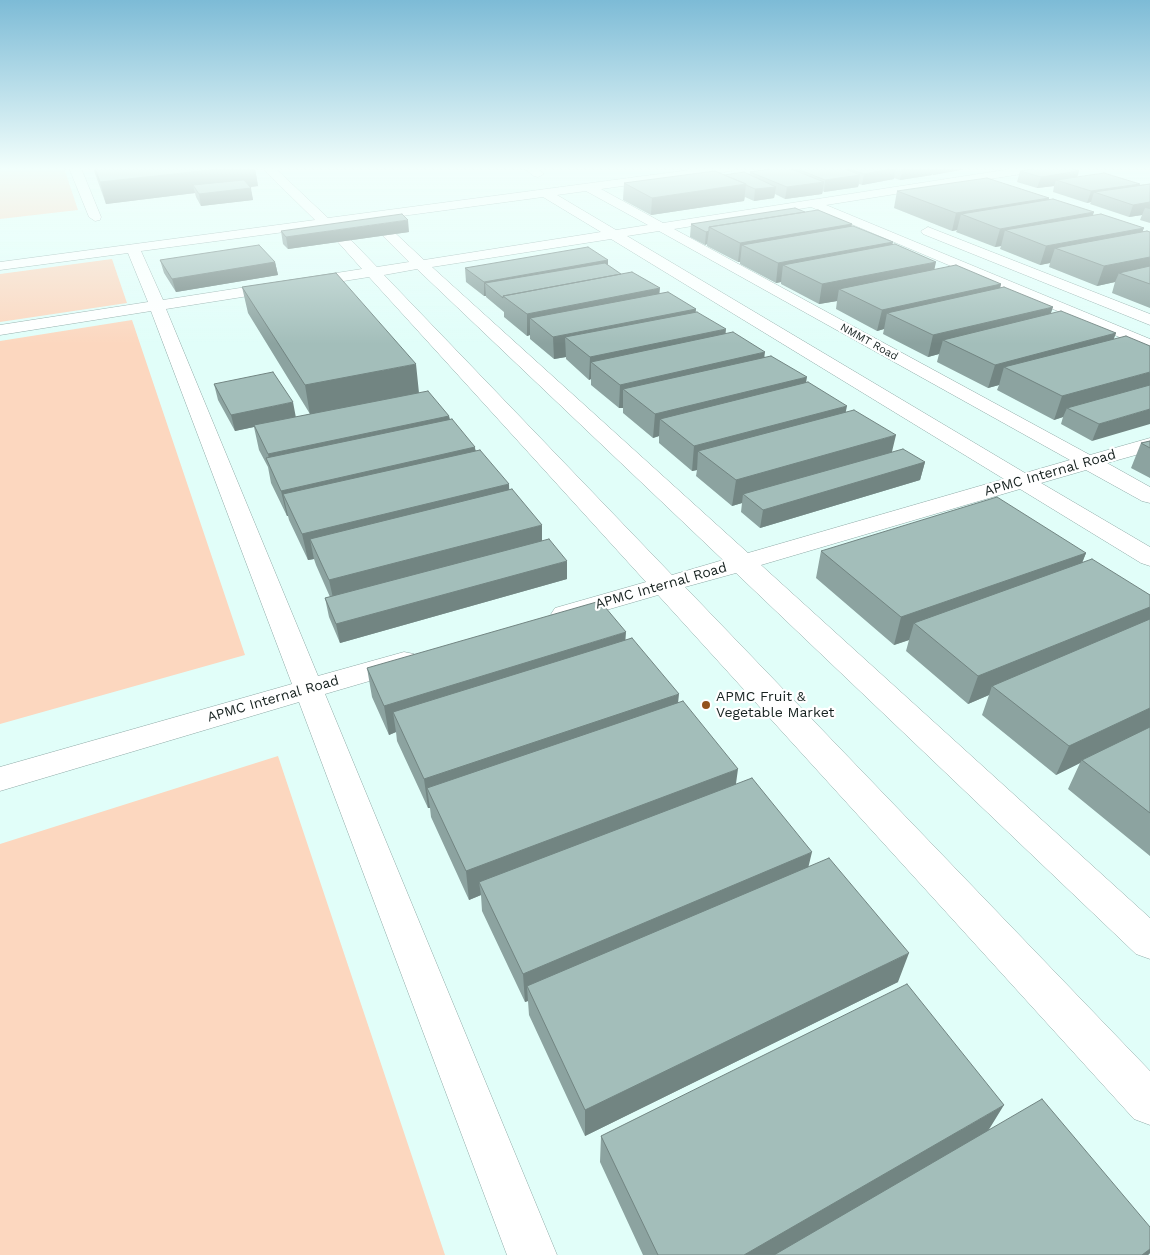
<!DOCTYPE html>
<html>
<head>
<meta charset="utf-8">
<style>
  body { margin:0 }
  canvas { display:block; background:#e1fef9 }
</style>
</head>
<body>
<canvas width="1150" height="1255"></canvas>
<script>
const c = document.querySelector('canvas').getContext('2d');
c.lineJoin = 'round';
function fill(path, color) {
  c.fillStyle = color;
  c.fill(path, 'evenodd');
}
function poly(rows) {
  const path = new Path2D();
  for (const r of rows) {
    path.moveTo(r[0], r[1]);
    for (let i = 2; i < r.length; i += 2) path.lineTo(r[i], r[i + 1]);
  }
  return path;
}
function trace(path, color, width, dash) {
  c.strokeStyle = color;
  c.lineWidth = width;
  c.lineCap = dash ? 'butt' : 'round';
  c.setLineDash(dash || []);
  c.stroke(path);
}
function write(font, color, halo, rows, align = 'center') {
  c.font = font + ' "Work Sans",sans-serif';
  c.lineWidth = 4.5;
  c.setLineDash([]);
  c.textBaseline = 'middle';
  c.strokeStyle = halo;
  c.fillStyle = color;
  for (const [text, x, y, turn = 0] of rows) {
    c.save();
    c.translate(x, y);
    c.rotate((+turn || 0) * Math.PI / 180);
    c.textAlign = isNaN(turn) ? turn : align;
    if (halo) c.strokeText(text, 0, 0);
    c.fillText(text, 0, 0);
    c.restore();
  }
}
fill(poly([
  [0,168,64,168,78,210,0,219],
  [112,259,127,303,0,322,0,274],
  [132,320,245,655,0,724,0,341],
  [278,756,445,1255,0,1255,0,844]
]), '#fcd7bf');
const minor = poly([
  [69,168,81,168,101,217,100,220,95,221,89,217,69,168],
  [262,168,275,168,328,218,704,168,737,168,731,171,601,189,663,223,1017,168,1046,168,1040,171,826,205,1150,339,1150,350,811,207,674,229,1090,455,1150,438,1150,451,1107,463,1150,487,1150,503,1142,501,1086,470,1041,483,1150,547,1150,566,1141,563,1020,489,761,565,1150,918,1150,959,1136,954,736,573,685,587,1150,1071,1150,1125,1134,1119,658,595,565,622,555,620,551,614,555,608,646,582,369,277,166,309,318,676,404,652,414,654,418,661,414,668,325,694,557,1255,507,1255,299,702,0,791,0,767,292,684,151,311,0,335,0,325,148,302,128,253,0,270,0,262,315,220,262,168],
  [586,191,648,225,616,230,557,195,586,191],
  [543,197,601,232,424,260,394,232,389,231,382,235,409,262,377,267,349,238,344,237,337,241,362,269,163,300,141,251,322,227,334,235,341,231,335,225,543,197],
  [659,231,1070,460,1025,473,627,236,659,231],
  [611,239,1004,479,748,553,432,267,611,239],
  [417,269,723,560,672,575,384,275,417,269],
  [523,168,537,168,544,174,538,177,534,176,523,168],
  [928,227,1150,314,1150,325,923,234,921,231,928,227]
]);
trace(minor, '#8faaa7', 1);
fill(minor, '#fff');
fill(poly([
  [93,168,255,168,258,186,250,187,253,200,201,206,196,197,195,193,106,204],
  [791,168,965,168,965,169,933,175,932,174,932,175,900,180,894,178,894,179,862,185,859,184,858,187,824,192,823,191,822,194,785,199,775,194,774,198,754,201,745,197,744,201,651,215,623,200,624,183,724,175,749,175,750,172,791,169],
  [1020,171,1140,184,1139,185,1150,184,1150,223,1140,220,1142,215,1129,217,1090,204,1091,202,1087,203,1053,192,1054,186,1037,188,1017,182],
  [897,191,1049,198,1049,200,1093,215,1143,231,1150,232,1150,308,1112,293,1115,282,1097,286,1049,267,1050,263,1040,265,1000,249,1001,246,995,247,956,232,957,230,952,231,894,208],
  [805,212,852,224,851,226,892,245,934,270,1001,284,1000,288,1051,313,1116,333,1113,339,1150,346,1092,441,1061,424,1063,417,1054,420,997,390,999,385,988,388,937,362,939,354,928,357,883,334,884,329,877,331,836,309,837,301,819,304,781,284,781,282,776,283,740,264,740,262,738,262,707,246,707,244,705,245,690,237,691,224],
  [281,231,409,232,288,249,283,244],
  [160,260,275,262,278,275,176,292,164,273],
  [608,260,608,266,621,274,659,294,696,309,695,312,725,334,765,357,806,383,846,412,892,452,925,462,920,480,760,528,741,512,742,503,732,506,696,476,697,470,692,471,659,443,659,436,653,438,623,413,623,408,619,408,591,385,591,379,589,380,566,359,566,357,554,359,530,339,530,335,527,336,504,317,504,312,486,297,486,296,484,296,466,282,465,268],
  [242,287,419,393,449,416,450,419,509,490,567,579,340,643,329,617,325,598,330,597,316,565,314,559,308,560,289,520,288,516,287,516,271,483,268,467,259,450,254,427,235,431,218,400,214,384,296,417,310,414,248,313],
  [1150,441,1150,478,1131,468,1141,443],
  [821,551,1086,553,1082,563,1150,595,1150,856,1068,789,1080,763,1056,775,982,715,989,695,968,704,906,651,909,640,894,645,816,578],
  [625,640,678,703,736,784,808,866,898,982,585,1136,529,1015,528,1001,525,1002,482,911,481,895,469,900,431,817,430,808,428,808,397,741,396,732,389,735,372,697,367,668],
  [989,1130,1150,1227,1150,1253,1148,1255,643,1255,600,1162,601,1136]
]), '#8ca3a0');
fill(poly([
  [229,168,255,168,258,186,198,193,193,185,195,193,106,204,100,182],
  [896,168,894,179,862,185,864,174],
  [910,168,933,168,932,175,900,180,903,169],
  [935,168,965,168,965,169,933,175],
  [1079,171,1076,182,1056,180,1054,186,1037,188,1041,177],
  [860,175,858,187,824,192,825,180],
  [824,182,822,194,785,199,787,187],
  [746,184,744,201,651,215,652,198],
  [1140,184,1136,195,1094,192,1091,202,1087,203,1091,191],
  [776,187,774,198,754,201,755,189],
  [251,188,253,200,201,206,199,194],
  [1049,198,1044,215,961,214,957,230,952,231,956,213],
  [1150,202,1150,209,1145,208,1142,215,1129,217,1133,205],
  [1094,212,1088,230,1005,230,1001,246,995,247,1000,229],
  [408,220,409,232,288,249,286,237],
  [852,224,848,243,742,245,740,262,738,262,740,243],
  [1144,228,1137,246,1055,248,1050,263,1040,265,1046,246],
  [709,231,707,244,705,245,706,232],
  [893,242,889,261,783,265,781,282,776,283,778,263],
  [1150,257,1150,275,1119,273,1115,282,1097,286,1104,266],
  [608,260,608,273,485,283,486,296,484,296,484,282],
  [275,262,278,275,176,292,172,279],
  [936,262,932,281,839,289,837,301,819,304,822,284],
  [1001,284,996,304,887,313,884,329,877,331,882,310],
  [660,288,658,308,530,318,530,335,527,336,527,314],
  [1053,307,1046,328,943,340,939,354,928,357,933,335],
  [696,309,694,330,565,337,566,357,554,359,553,337],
  [726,329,724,351,591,362,591,379,589,380,590,357],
  [1116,333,1108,355,1004,367,999,385,988,388,995,365],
  [765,352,762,374,623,389,623,408,619,408,620,385],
  [416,364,419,393,310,415,305,385],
  [1150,372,1150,392,1067,408,1063,417,1054,420,1062,396],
  [807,377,803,400,660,419,659,436,653,438,655,414],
  [293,402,296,418,235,431,231,415],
  [847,406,842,430,698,451,697,470,692,471,694,446],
  [1150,409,1150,424,1092,441,1099,424],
  [449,416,452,440,271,470,268,454],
  [896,435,890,460,743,494,742,503,732,506,736,480],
  [475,447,477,472,283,494,288,516,287,516,281,491],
  [925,462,920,480,760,528,763,510],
  [509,484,510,510,310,539,314,559,308,560,302,534],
  [542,525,542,551,335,607,329,580],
  [1086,553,1075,580,914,623,909,640,894,645,901,617],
  [567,561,567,579,340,643,336,624],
  [1150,607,1150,628,992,686,989,695,968,704,978,676],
  [626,632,624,660,393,712,396,732,389,735,384,706],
  [679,694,676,722,427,788,430,808,428,808,424,779],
  [1150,708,1150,729,1082,760,1080,763,1056,775,1069,746],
  [738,769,734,798,479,882,481,895,469,900,466,871],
  [812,852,805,881,527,986,528,1001,525,1002,523,974],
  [909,953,898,982,585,1136,585,1110],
  [1004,1105,988,1131,777,1255,744,1255],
  [1150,1249,1150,1253,1148,1255,1142,1255]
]), '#728582');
const building = poly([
  [95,168,229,168,100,182,95,168],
  [776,168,789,168,824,182,787,187,750,172,776,168],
  [795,168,843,168,860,175,825,180,795,168],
  [846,168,896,168,864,174,846,168],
  [1038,168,1070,168,1079,171,1041,177,1020,171,1038,168],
  [715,171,746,184,652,198,624,183,715,171],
  [744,172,776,187,755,189,746,185,746,184,724,175,744,172],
  [1104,173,1140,184,1091,191,1056,180,1104,173],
  [987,178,1049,198,956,213,897,191,987,178],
  [244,180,251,188,199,194,193,185,244,180],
  [1150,184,1150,202,1133,205,1094,192,1150,184],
  [1053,199,1094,212,1000,229,961,214,1053,199],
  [795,208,805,212,709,227,709,231,706,232,691,224,795,208],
  [818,210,852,224,740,243,709,227,818,210],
  [402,214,408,220,286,237,281,231,402,214],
  [1101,214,1144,228,1046,246,1005,230,1101,214],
  [853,226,893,242,778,263,742,245,853,226],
  [1147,231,1150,232,1150,257,1104,266,1055,248,1147,231],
  [895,244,936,262,822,284,783,265,895,244],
  [259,245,275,262,172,279,160,260,259,245],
  [588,247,608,260,484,282,465,268,588,247],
  [605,263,621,274,503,296,503,298,485,283,605,263],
  [956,265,1001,284,882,310,839,289,956,265],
  [1150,266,1150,284,1119,273,1150,266],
  [632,272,660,288,527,314,503,296,632,272],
  [336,273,416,364,305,385,242,287,336,273],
  [1004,287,1053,307,933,335,887,313,1004,287],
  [668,292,696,309,553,337,530,318,668,292],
  [1061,311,1116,333,995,365,943,340,1061,311],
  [697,312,726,329,590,357,565,337,697,312],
  [733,332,765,352,620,385,591,362,733,332],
  [1126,336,1150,346,1150,372,1062,396,1004,367,1126,336],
  [771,356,807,377,655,414,623,389,771,356],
  [273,372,293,402,231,415,214,384,273,372],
  [808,382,847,406,694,446,660,419,808,382],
  [1150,385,1150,409,1099,424,1067,408,1150,385],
  [428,391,449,416,268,454,254,425,428,391],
  [854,410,896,435,736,480,698,451,854,410],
  [452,419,475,447,281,491,266,458,452,419],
  [1150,441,1150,448,1141,443,1150,441],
  [903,449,925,462,763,510,743,494,903,449],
  [480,450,509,484,302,534,283,494,480,450],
  [512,489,542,525,329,580,310,539,512,489],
  [997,497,1086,553,901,617,821,551,997,497],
  [549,539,567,561,336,624,325,598,549,539],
  [1092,559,1150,595,1150,607,978,676,914,623,1092,559],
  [600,601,626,632,384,706,367,668,600,601],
  [1150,619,1150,708,1069,746,992,686,1150,619],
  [632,638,679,694,424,779,393,712,632,638],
  [683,701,738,769,466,871,427,788,683,701],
  [1150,727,1150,813,1082,760,1150,727],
  [752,778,812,852,523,974,479,882,752,778],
  [829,858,909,953,585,1110,527,986,829,858],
  [907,984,1004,1105,744,1255,658,1255,601,1136,907,984],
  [1042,1099,1150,1227,1150,1249,1142,1255,774,1255,1042,1099]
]);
fill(building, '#a3beba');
trace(building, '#728582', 1);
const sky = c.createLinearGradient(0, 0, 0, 344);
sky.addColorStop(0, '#7dbbd6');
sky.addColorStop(0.49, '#f2fffc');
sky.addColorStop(1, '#f2fffc00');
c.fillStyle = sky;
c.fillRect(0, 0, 1150, 344);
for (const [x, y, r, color] of [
  [706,705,5,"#93521d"]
]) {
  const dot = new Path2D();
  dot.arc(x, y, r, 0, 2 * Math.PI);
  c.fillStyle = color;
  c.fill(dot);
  trace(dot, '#fff', 2);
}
write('11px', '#172220', '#fff', [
  ["NMMT Road",869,342,29]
]);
write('14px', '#172220', '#fff', [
  ["APMC Internal Road",1050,473,-16],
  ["APMC Internal Road",661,586,-16],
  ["APMC Internal Road",273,699,-16]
]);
write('14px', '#172220', '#fff', [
  ["APMC Fruit &",716,697],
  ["Vegetable Market",716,713]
], 'left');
</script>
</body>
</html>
